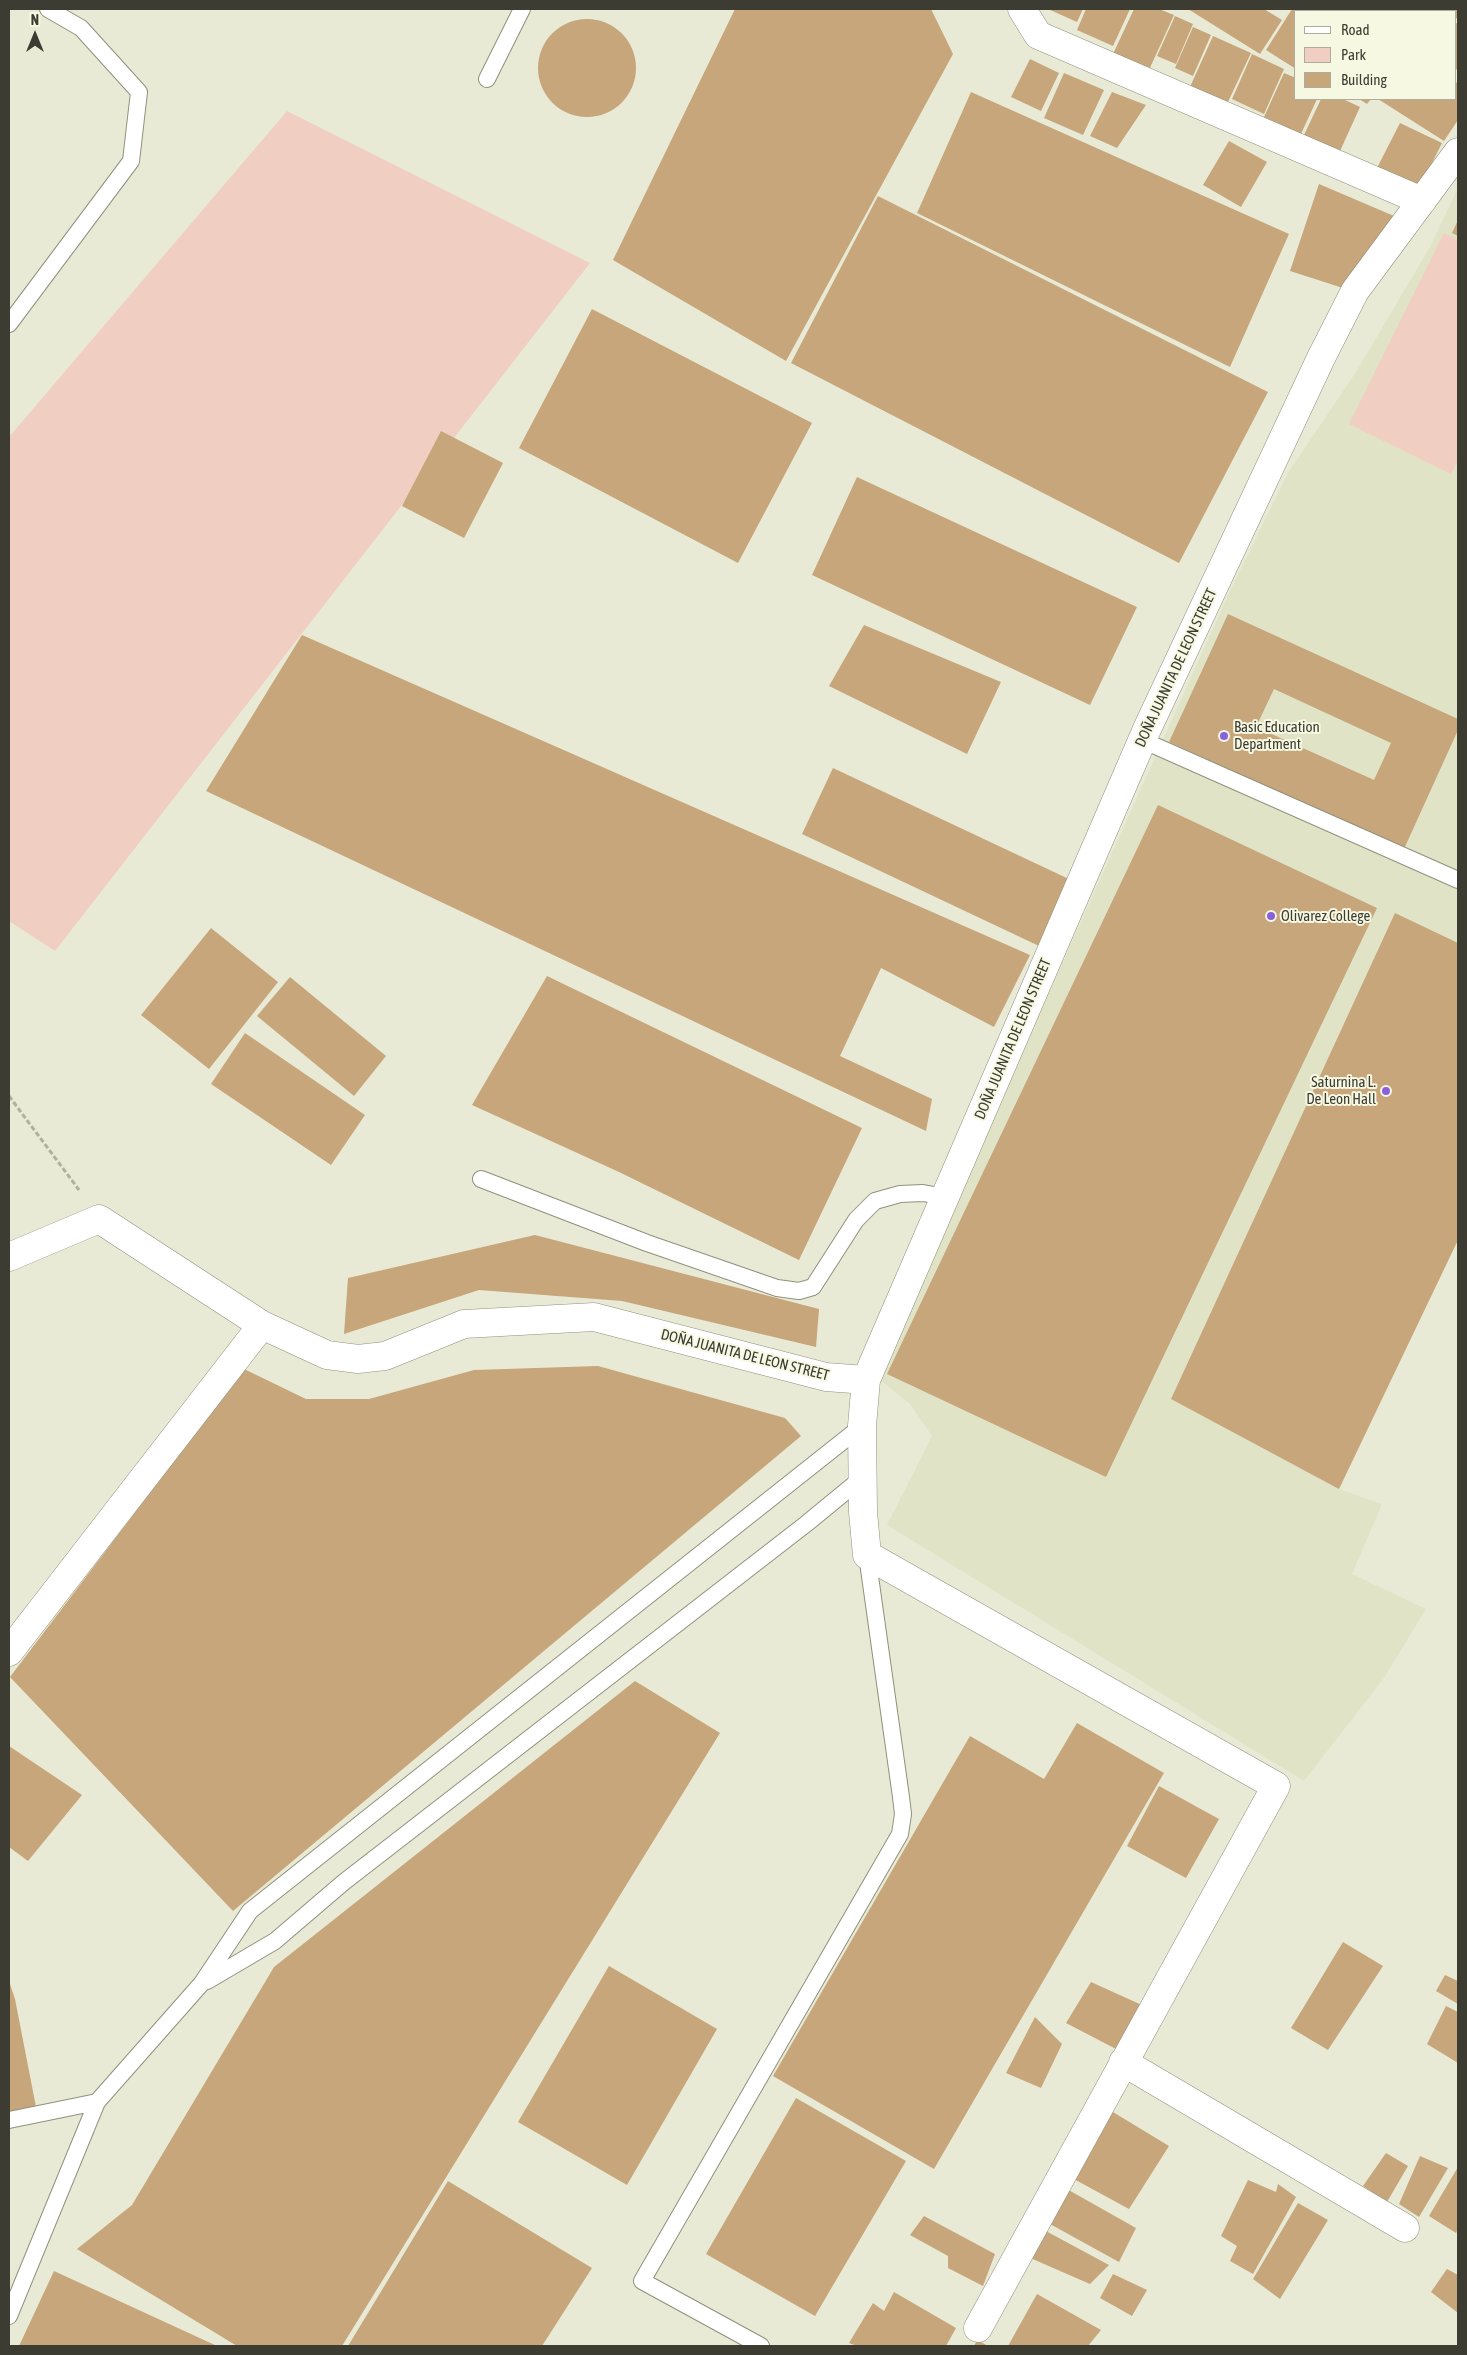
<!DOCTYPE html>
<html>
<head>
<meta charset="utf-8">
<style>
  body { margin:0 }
  #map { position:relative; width:1467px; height:2355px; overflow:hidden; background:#e9ead5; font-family:"Asap Condensed",sans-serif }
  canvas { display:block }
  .frame { position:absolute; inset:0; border:10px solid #3c3c33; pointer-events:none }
  .legend { position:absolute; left:1294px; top:10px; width:162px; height:90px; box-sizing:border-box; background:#f7f8e2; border:1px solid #acad9c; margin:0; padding:6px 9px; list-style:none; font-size:15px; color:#3c3c33 }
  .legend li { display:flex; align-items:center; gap:10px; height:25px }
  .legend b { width:25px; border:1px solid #acad9c }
  .north { position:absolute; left:10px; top:10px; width:50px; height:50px; -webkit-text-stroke:4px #f7f8e2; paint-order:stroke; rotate:0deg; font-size:14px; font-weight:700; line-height:20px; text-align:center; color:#3c3c33 }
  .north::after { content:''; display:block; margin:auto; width:18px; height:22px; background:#3c3c33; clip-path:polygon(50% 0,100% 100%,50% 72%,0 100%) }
</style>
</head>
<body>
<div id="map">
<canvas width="1467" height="2355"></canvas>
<div class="frame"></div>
<ul class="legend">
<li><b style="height:6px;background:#fff"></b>Road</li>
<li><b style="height:14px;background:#f0cec2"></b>Park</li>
<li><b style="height:14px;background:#c6a67a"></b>Building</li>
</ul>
<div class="north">N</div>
</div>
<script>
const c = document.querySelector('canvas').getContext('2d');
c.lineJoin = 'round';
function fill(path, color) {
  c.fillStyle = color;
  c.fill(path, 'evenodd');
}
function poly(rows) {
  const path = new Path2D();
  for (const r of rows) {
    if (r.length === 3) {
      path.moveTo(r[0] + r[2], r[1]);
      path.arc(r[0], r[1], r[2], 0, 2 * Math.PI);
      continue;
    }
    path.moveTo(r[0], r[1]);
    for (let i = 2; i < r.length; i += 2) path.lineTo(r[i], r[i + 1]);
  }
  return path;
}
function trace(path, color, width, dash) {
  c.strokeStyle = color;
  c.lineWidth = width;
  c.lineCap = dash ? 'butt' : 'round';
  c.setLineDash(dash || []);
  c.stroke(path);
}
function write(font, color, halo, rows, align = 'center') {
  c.font = font + ' "Asap Condensed",sans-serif';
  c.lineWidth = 4;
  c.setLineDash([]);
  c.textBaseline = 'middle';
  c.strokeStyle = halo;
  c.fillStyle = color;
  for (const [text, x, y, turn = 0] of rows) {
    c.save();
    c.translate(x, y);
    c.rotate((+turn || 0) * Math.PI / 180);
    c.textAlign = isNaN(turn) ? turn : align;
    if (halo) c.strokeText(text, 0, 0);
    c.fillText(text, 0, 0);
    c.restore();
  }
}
fill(poly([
  [1458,188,1458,1240,1339,1489,1382,1504,1352,1574,1426,1609,1384,1678,1304,1781,887,1525,932,1436,910,1404,876,1377,1229,593,1288,473,1356,372,1430,247]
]), '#e1e3c6');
fill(poly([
  [287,111,590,263,55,951,9,921,9,437],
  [1444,233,1458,240,1458,460,1451,474,1349,424]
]), '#f0cec2');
fill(poly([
  [735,9,931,9,953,54,786,361,613,260],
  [1048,9,1083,9,1077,22],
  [1086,9,1130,9,1113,46,1077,30],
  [1134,9,1159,9,1174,15,1149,70,1113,54],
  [1188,9,1264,9,1282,20,1260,54],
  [1292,9,1374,9,1378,11,1296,11,1296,69,1266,50],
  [1420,9,1441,9,1439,11,1424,11],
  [1452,9,1458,9,1458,19,1456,18,1456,11,1450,11],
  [1175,16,1193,24,1176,64,1157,56],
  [587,68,49],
  [1456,23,1458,24,1458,71,1456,69],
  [1193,27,1211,35,1193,76,1175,68],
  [1213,36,1251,53,1227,104,1190,87],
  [1252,54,1284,69,1264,114,1232,99],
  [1030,59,1059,73,1041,111,1011,97],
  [1064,73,1104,90,1083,135,1044,118],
  [1284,73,1296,78,1296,99,1317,99,1301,134,1264,117],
  [1456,82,1458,84,1458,120,1444,141,1378,99,1456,99],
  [971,92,1289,234,1230,367,917,213],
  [1112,92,1146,105,1117,148,1090,136],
  [1321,99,1343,99,1360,107,1340,151,1304,135],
  [1359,99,1371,99,1367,104],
  [1400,123,1442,143,1419,189,1377,168],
  [1229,141,1267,162,1241,207,1203,185],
  [1319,184,1394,216,1346,289,1290,271],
  [878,196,1268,392,1179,563,791,363],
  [1458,220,1458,236,1452,233],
  [592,309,812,423,738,563,519,448],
  [441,431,503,463,464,538,402,506],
  [857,477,1137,607,1090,705,812,575],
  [1228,614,1458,719,1458,730,1404,849,1169,742],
  [1274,689,1391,743,1374,780,1256,727],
  [864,625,1001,682,967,754,829,686],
  [302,635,1030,955,994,1027,881,968,840,1056,932,1099,926,1131,206,791],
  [833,768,1071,880,1039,946,802,834],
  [1158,805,1377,908,1106,1477,887,1374],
  [1395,913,1458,943,1458,1240,1339,1489,1171,1399],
  [211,928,278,982,209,1069,141,1015],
  [547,976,862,1128,799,1260,619,1172,472,1105],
  [290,977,386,1056,354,1096,257,1016],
  [245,1033,365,1115,331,1165,211,1084],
  [535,1235,819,1309,816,1347,622,1301,479,1290,344,1334,348,1278],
  [598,1366,785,1418,801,1436,233,1911,10,1677,244,1369,306,1399,369,1399,474,1370],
  [635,1681,720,1733,342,2346,237,2346,77,2249,132,2205,274,1967],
  [1077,1723,1164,1773,934,2169,773,2076,970,1736,1044,1779],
  [9,1746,82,1795,28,1861,9,1847],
  [1159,1786,1219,1819,1186,1878,1127,1846],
  [1343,1942,1383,1966,1328,2050,1291,2028],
  [609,1966,717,2029,627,2185,518,2122],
  [1445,1975,1458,1981,1458,2004,1436,1991],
  [9,1981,15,1999,36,2107,9,2112],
  [1091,1982,1144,2006,1116,2049,1066,2023],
  [1446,2006,1458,2012,1458,2063,1427,2044],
  [1035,2017,1062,2044,1041,2088,1006,2073],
  [796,2098,906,2161,815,2316,706,2254],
  [1108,2109,1169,2146,1129,2209,1072,2178],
  [1386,2153,1408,2166,1387,2202,1363,2186],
  [1420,2156,1448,2168,1419,2217,1399,2204],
  [1458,2167,1458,2229,1456,2233,1429,2216],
  [1248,2180,1276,2192,1278,2184,1296,2197,1253,2274,1230,2261,1237,2246,1221,2236],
  [448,2181,592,2268,542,2346,348,2346],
  [1065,2188,1136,2228,1119,2262,1050,2224],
  [1298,2203,1328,2220,1280,2299,1253,2279],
  [924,2216,995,2254,983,2286,948,2268,948,2256,910,2235],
  [1044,2230,1109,2265,1090,2284,1028,2257],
  [1447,2269,1458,2275,1458,2313,1431,2292],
  [54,2271,217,2346,19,2346],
  [1113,2274,1147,2290,1132,2316,1100,2298],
  [894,2292,956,2328,946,2346,857,2346,849,2343,873,2303,884,2311],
  [1037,2294,1101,2330,1088,2346,1008,2346],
  [977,2340,988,2346,974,2346]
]), '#c6a67a');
const lane = poly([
  [487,79,522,9],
  [9,324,131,161,139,92,81,28,48,9],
  [1142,740,1458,880],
  [481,1179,647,1243,777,1288,799,1291,813,1287,856,1220,875,1201,900,1194,923,1193,945,1197],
  [207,1981,275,1941,344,1882,806,1524,862,1478],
  [9,2120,97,2102],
  [9,2316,97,2102,202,1983,250,1911,862,1426],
  [761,2346,642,2281,900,1834,903,1814,901,1797,867,1555]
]);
const street = poly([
  [1022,9,1038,35,1422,201],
  [9,1257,99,1219,262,1325,327,1355,358,1359,385,1356,464,1324,594,1317,826,1377,866,1380,1147,729,1321,358,1355,291,1458,152],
  [866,1380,862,1426,863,1512,867,1555,1276,1786,978,2328],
  [9,1652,262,1325],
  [1123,2062,1405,2228]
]);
trace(lane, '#90917d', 18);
trace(street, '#90917d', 29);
trace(poly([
  [9,1096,79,1190]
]), '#b0b09f', 3, [5, 2.5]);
trace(lane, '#fff', 16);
trace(street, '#fff', 28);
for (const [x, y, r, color] of [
  [1224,736,5,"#8b60db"],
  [1271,916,5,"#8b60db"],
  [1386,1091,5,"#8b60db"]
]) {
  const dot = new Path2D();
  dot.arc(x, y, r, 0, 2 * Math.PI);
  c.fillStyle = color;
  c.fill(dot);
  trace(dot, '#f7f8e2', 2);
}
write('15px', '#3c3c33', '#f7f8e2', [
  ["DOÑA JUANITA DE LEON STREET",1176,668,-65],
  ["DOÑA JUANITA DE LEON STREET",1013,1039,-67],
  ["DOÑA JUANITA DE LEON STREET",745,1355,14]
]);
write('15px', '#3c3c33', '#f7f8e2', [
  ["Basic Education",1234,727],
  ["Department",1234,744],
  ["Olivarez College",1281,916],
  ["Saturnina L.",1376,1082,"right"],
  ["De Leon Hall",1376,1099,"right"]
], 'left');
</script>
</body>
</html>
